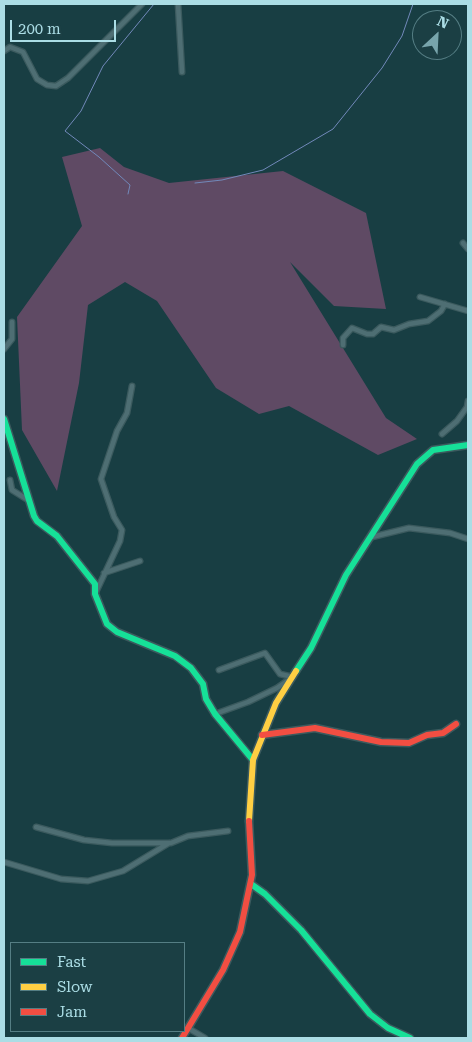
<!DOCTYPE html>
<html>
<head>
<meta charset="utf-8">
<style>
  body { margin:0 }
  #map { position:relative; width:472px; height:1042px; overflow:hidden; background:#183e43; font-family:"Roboto Serif",serif }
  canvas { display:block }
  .frame { position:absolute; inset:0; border:5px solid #abdde5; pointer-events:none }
  .legend { position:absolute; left:10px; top:942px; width:175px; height:90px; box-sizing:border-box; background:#1b3f44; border:1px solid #557e84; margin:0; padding:6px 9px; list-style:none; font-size:15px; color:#abdde5 }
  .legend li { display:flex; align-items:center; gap:10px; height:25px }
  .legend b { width:25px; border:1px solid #557e84 }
  .north { position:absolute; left:412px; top:10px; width:50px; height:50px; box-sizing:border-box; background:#1b3f44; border:1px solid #557e84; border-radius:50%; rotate:25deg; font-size:14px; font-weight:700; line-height:20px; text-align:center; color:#abdde5 }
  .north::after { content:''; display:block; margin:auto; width:18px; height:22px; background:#78a5ac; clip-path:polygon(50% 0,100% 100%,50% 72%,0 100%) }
  .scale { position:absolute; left:10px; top:20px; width:106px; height:22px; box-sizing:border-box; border:2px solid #abdde5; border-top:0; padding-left:6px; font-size:15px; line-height:18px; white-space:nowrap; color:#abdde5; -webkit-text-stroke:4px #1b3f44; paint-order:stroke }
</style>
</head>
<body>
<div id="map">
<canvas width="472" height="1042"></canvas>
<div class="frame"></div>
<ul class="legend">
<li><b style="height:6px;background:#16e098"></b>Fast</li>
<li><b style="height:6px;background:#ffcf43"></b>Slow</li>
<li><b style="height:6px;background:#f24e42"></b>Jam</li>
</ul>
<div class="north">N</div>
<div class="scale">200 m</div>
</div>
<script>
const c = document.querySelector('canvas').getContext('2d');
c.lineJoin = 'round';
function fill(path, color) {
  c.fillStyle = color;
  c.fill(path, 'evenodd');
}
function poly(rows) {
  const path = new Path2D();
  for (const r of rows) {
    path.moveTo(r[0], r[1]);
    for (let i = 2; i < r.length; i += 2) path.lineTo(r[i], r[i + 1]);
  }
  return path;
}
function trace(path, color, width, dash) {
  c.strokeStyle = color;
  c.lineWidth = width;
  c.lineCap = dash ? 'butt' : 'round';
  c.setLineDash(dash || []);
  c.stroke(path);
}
fill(poly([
  [100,148,124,167,169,183,283,171,366,213,386,309,334,306,290,262,386,418,417,439,378,455,289,406,259,414,216,388,157,301,125,282,88,305,79,383,57,491,22,430,17,317,82,226,62,157]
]), '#5f4a64');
trace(poly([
  [367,4,390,4],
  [195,183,222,180,263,170,333,129,382,68,402,36,413,4],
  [128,194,130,185,99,157,65,131,81,111,103,66,154,4]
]), '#7289ba', 1);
const street = poly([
  [178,4,182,72],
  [4,51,10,47,23,52,37,79,47,85,56,86,68,78,142,4],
  [463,243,468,249],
  [420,297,468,311],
  [343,345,343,338,352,328,367,334,373,334,381,327,394,330,409,324,428,321,441,311,445,304],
  [4,349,12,339,12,322],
  [442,434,457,421,467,407,468,401],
  [10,480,12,490,28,500],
  [372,537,409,528,450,533,468,539],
  [104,573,140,561],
  [96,592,120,541,122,530,114,517,101,479,117,431,127,413,132,386],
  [219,670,265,653,280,674,293,677],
  [215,714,248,702,277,688,290,679],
  [36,827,84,840,112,843,171,843,188,836,228,831],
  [4,862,61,879,88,881,123,871,169,843],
  [188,1028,205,1038]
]);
const fast = poly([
  [4,419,34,516,37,521,57,536,95,584,95,594,107,624,117,632,175,656,191,668,203,684,206,699,215,714,253,760],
  [296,671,311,648,346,575,417,464,433,450,468,445],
  [251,884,265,894,301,930,370,1014,388,1028,410,1038]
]);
const slow = poly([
  [249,821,253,760,276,703,296,671]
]);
const jam = poly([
  [262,735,315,728,381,742,409,743,427,735,443,733,456,724],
  [182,1038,223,970,240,932,252,875,249,821]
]);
trace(street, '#3b5a5e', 7);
trace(fast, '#3b5a5e', 9);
trace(slow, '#3b5a5e', 9);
trace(jam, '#3b5a5e', 9);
trace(street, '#4e6e73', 4.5);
trace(fast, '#16e098', 6);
trace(slow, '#ffcf43', 6);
trace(jam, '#f24e42', 6);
</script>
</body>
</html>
